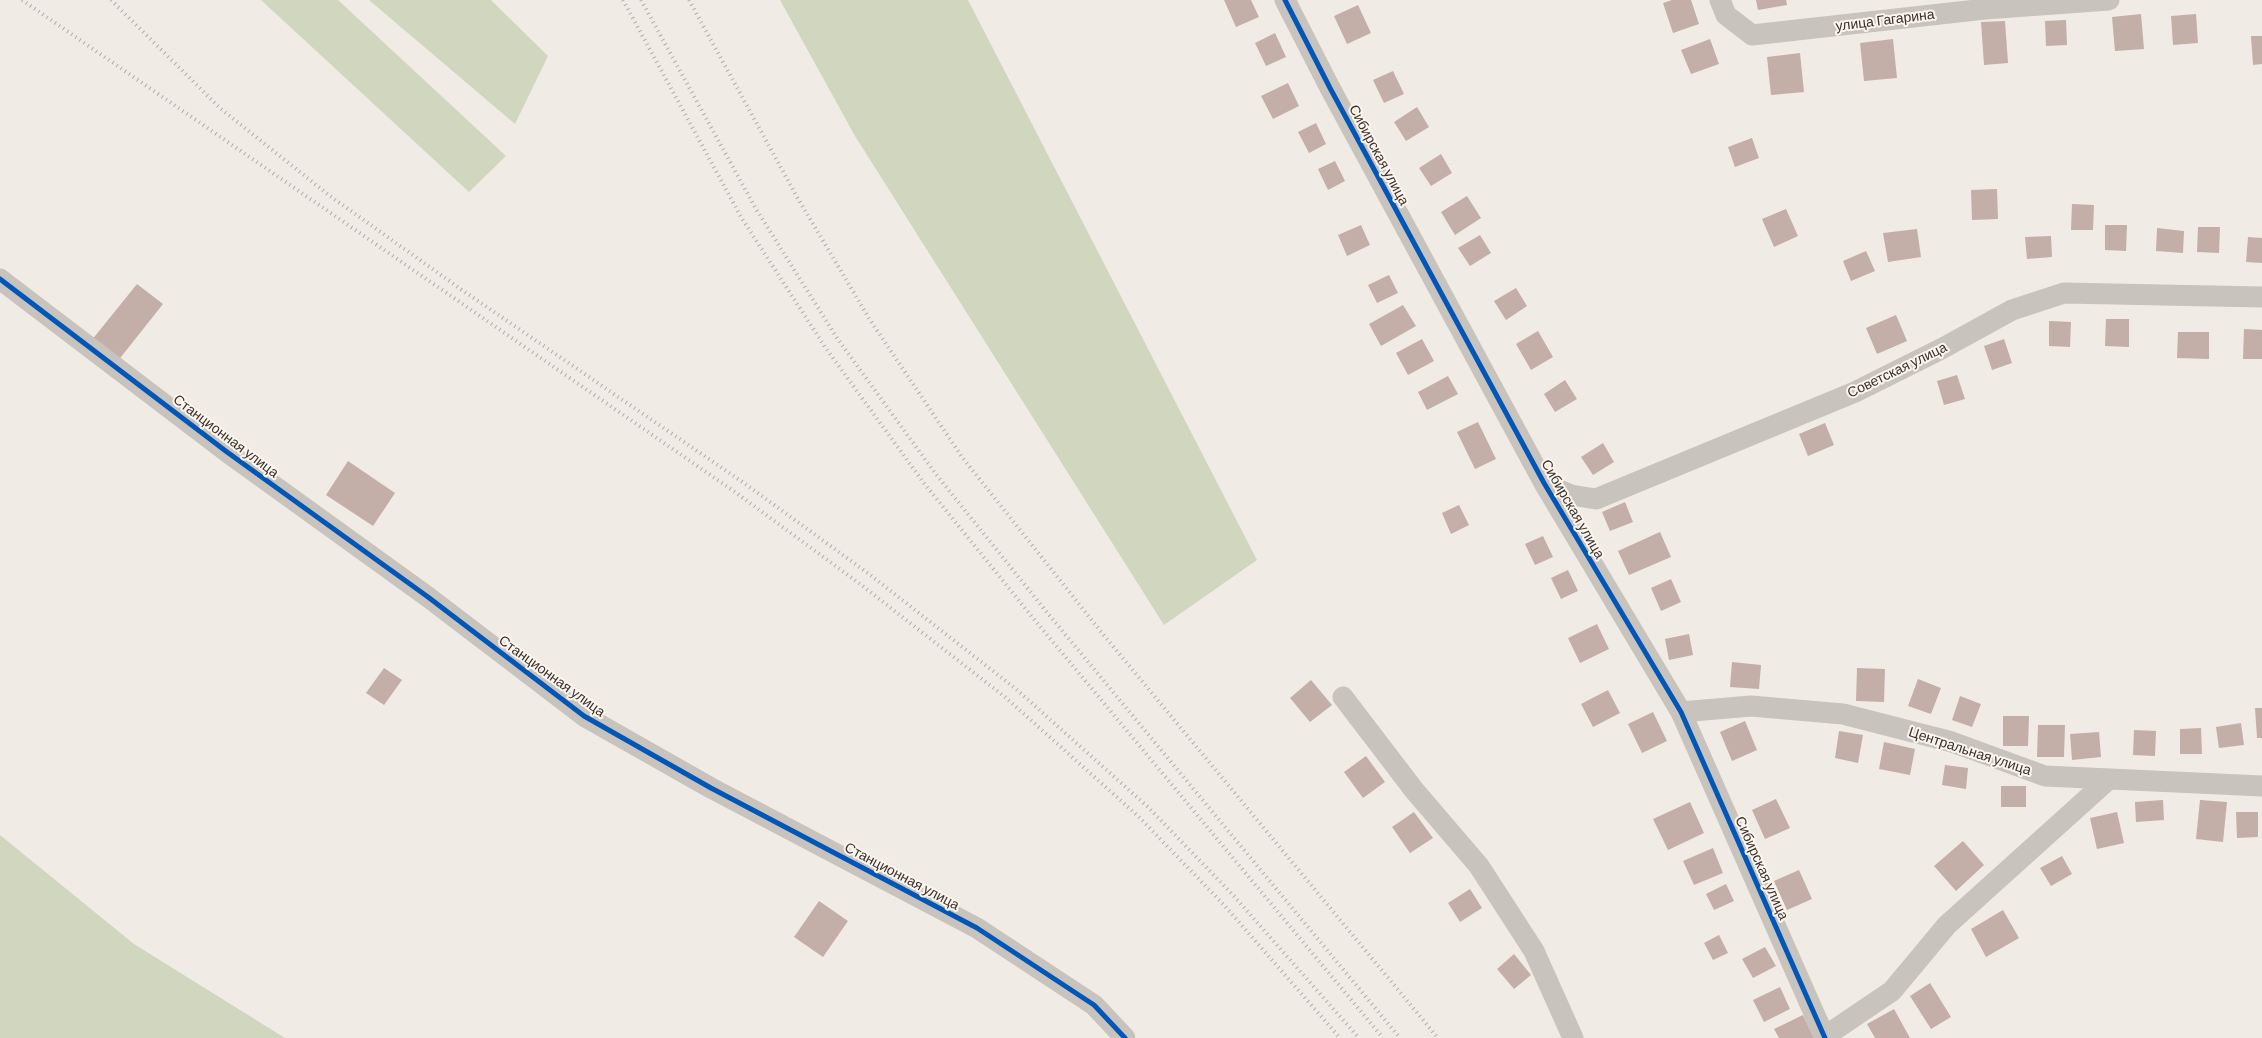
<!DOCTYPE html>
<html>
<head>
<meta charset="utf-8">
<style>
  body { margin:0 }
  canvas { display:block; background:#f0ebe5 }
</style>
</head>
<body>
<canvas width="2262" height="1038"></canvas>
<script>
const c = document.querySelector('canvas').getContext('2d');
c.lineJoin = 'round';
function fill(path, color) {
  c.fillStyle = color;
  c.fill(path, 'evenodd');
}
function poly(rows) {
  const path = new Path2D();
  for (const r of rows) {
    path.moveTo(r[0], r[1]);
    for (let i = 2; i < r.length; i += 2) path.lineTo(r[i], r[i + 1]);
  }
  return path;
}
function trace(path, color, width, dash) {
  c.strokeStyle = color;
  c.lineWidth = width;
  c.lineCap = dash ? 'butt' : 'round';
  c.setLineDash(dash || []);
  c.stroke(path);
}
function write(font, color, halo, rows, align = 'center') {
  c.font = font + ' Barlow,sans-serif';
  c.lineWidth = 4;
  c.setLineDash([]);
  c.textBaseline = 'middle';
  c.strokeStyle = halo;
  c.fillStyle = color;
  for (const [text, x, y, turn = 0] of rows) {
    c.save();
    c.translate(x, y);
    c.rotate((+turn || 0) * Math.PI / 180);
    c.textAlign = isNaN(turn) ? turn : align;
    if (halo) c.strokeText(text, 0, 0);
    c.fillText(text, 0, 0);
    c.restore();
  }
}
fill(poly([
  [261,0,338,0,506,156,469,192],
  [369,0,491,0,548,56,515,124],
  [780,0,968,0,1257,560,1164,625,855,136],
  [0,835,134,944,285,1038,0,1038]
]), '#d1d6bf');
fill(poly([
  [1224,0,1251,0,1259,17,1236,27],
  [1672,0,1691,0,1699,24,1673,33,1663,3],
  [1756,0,1786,0,1787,5,1758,10],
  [1358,5,1371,33,1347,44,1334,16],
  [2141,14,2144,49,2115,51,2112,17],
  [2196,14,2198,43,2173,45,2171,16],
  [2066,20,2067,45,2046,46,2045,21],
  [2005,21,2008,63,1984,65,1981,22],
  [1275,33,1286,57,1266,66,1255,43],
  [2251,36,2262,36,2262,64,2253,65],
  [1710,39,1719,64,1691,74,1681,50],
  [1893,39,1897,78,1864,81,1860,43],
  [1800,53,1804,92,1771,95,1767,57],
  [1393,71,1404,94,1384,103,1373,80],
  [1288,83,1299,106,1273,119,1261,96],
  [1417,107,1429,127,1406,141,1394,122],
  [1316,123,1326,144,1309,153,1298,132],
  [1752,138,1759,158,1735,167,1728,147],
  [1441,154,1452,173,1431,186,1419,168],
  [1335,161,1345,181,1328,190,1318,169],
  [1997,189,1998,219,1972,220,1971,190],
  [1467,196,1481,218,1455,235,1441,212],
  [2072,204,2094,205,2093,230,2071,230],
  [1786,209,1798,236,1774,247,1762,219],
  [1361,225,1370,245,1347,256,1338,235],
  [2105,225,2127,225,2126,251,2105,250],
  [2198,227,2220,227,2219,253,2197,252],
  [2157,228,2184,231,2183,253,2156,251],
  [1917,229,1921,257,1888,262,1883,233],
  [1480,235,1491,253,1470,266,1458,248],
  [2051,236,2052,257,2027,259,2025,237],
  [2248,237,2262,238,2262,263,2246,262],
  [1866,251,1875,271,1851,281,1843,261],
  [1389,275,1398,293,1377,303,1368,285],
  [137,284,163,304,117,362,91,341],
  [1516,288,1527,306,1506,320,1494,301],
  [1403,305,1416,326,1381,346,1369,324],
  [1896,315,1907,341,1877,354,1866,328],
  [2106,319,2129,319,2129,347,2105,346],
  [2049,321,2071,322,2070,347,2049,346],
  [2244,329,2262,330,2262,359,2243,359],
  [1538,331,1553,357,1531,370,1516,344],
  [2178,332,2209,332,2209,359,2177,358],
  [1422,339,1434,361,1408,375,1396,353],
  [2004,339,2012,363,1992,370,1984,346],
  [1957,375,1965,399,1944,405,1937,381],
  [1448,376,1458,394,1427,410,1418,392],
  [1565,380,1577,399,1555,412,1544,394],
  [1478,422,1496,459,1475,469,1457,432],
  [1825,423,1834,445,1808,456,1799,434],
  [1603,443,1614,462,1593,475,1581,457],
  [348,461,395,493,373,526,326,495],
  [1625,502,1633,522,1610,531,1602,512],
  [1459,505,1469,525,1451,534,1442,513],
  [1660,532,1671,557,1629,575,1618,551],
  [1543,536,1553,557,1535,565,1525,544],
  [1568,570,1578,591,1561,599,1551,578],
  [1671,579,1681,602,1661,611,1651,588],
  [1597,624,1609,649,1580,663,1568,638],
  [1689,634,1693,655,1669,660,1665,639],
  [1732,662,1761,665,1759,689,1730,687],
  [384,668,402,680,384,705,366,693],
  [1857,668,1885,669,1884,702,1856,701],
  [1918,679,1941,688,1931,714,1908,706],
  [1311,680,1332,705,1310,722,1290,698],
  [1608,690,1620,713,1593,727,1581,704],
  [1960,696,1981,704,1972,727,1952,720],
  [2255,708,2262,708,2262,738,2257,738],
  [1653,712,1667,741,1642,753,1628,724],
  [2003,716,2029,716,2028,746,2003,746],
  [1745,721,1757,750,1732,761,1720,732],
  [2241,723,2244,745,2219,748,2216,727],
  [2038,725,2065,725,2064,757,2037,757],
  [2201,728,2202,754,2180,754,2180,729],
  [2134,730,2156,731,2155,756,2133,755],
  [1839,731,1863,735,1858,763,1835,758],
  [2099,732,2101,757,2072,760,2070,734],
  [1884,742,1915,749,1910,775,1879,769],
  [1366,756,1385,782,1363,798,1344,772],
  [1945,765,1968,768,1966,789,1942,785],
  [2001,786,2026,786,2026,807,2001,807],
  [1776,799,1790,828,1765,839,1752,810],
  [2163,800,2164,820,2136,822,2135,802],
  [2200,800,2227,802,2223,842,2196,839],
  [1690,802,1704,833,1668,850,1653,819],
  [1414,812,1433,838,1410,853,1392,827],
  [2117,812,2124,843,2097,849,2090,818],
  [2236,812,2258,812,2258,837,2237,838],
  [1963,841,1984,865,1956,891,1934,866],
  [1713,848,1723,873,1694,885,1683,861],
  [2062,856,2072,874,2051,886,2040,868],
  [1799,870,1812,899,1787,910,1774,881],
  [1726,884,1734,901,1714,910,1706,894],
  [1470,889,1482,908,1460,922,1448,903],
  [819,901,848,921,823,957,794,937],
  [2003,910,2019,938,1986,957,1971,929],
  [1719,935,1728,953,1713,960,1704,943],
  [1765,947,1776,966,1753,978,1742,959],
  [1514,954,1531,975,1514,989,1497,969],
  [1930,983,1951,1017,1931,1029,1910,996],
  [1780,987,1790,1009,1764,1022,1753,1000],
  [1894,1009,1910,1038,1875,1038,1867,1024],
  [1803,1015,1814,1038,1779,1038,1774,1029]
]), '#c3afa7');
trace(poly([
  [1285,0,1330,88,1544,483,1681,712,1825,1038],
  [1720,0,1726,15,1752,35,1985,9,2109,0],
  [0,279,227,452,428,597,584,716,711,788,977,928,1094,1005,1125,1038],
  [1544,483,1571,495,1596,499,1855,392,1943,348,2012,310,2064,293,2262,297],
  [1343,697,1414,790,1479,866,1534,951,1573,1038],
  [1681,712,1751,706,1843,714,1952,742,2045,776,2262,786],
  [1824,1037,1892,991,1947,925,2109,779]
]), '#c9c3be', 21);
trace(poly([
  [22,0,735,492,860,584,1005,697,1138,816,1224,905,1340,1038],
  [111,0,221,109,330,196,462,290,744,483,869,574,1016,689,1148,807,1233,895,1359,1038],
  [623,0,741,217,825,347,923,482,1033,618,1383,1038],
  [641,0,756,209,837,338,935,473,1045,610,1400,1038],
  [689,0,797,197,870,320,962,457,1102,633,1438,1038]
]), '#b1aca8', 4, [1, 4]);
trace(poly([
  [1285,0,1330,88,1544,483,1681,712,1825,1038],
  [0,279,227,452,428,597,584,716,711,788,977,928,1094,1005,1125,1038]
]), '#0057b8', 5);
write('14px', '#3b302b', '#fbf5ee', [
  ["улица Гагарина",1885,20,-7],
  ["Сибирская улица",1379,155,62],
  ["Советская улица",1897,370,-26],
  ["Станционная улица",226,436,37],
  ["Сибирская улица",1573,509,60],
  ["Станционная улица",552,676,36],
  ["Центральная улица",1970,751,18],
  ["Сибирская улица",1762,868,66],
  ["Станционная улица",902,876,28]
]);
</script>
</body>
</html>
